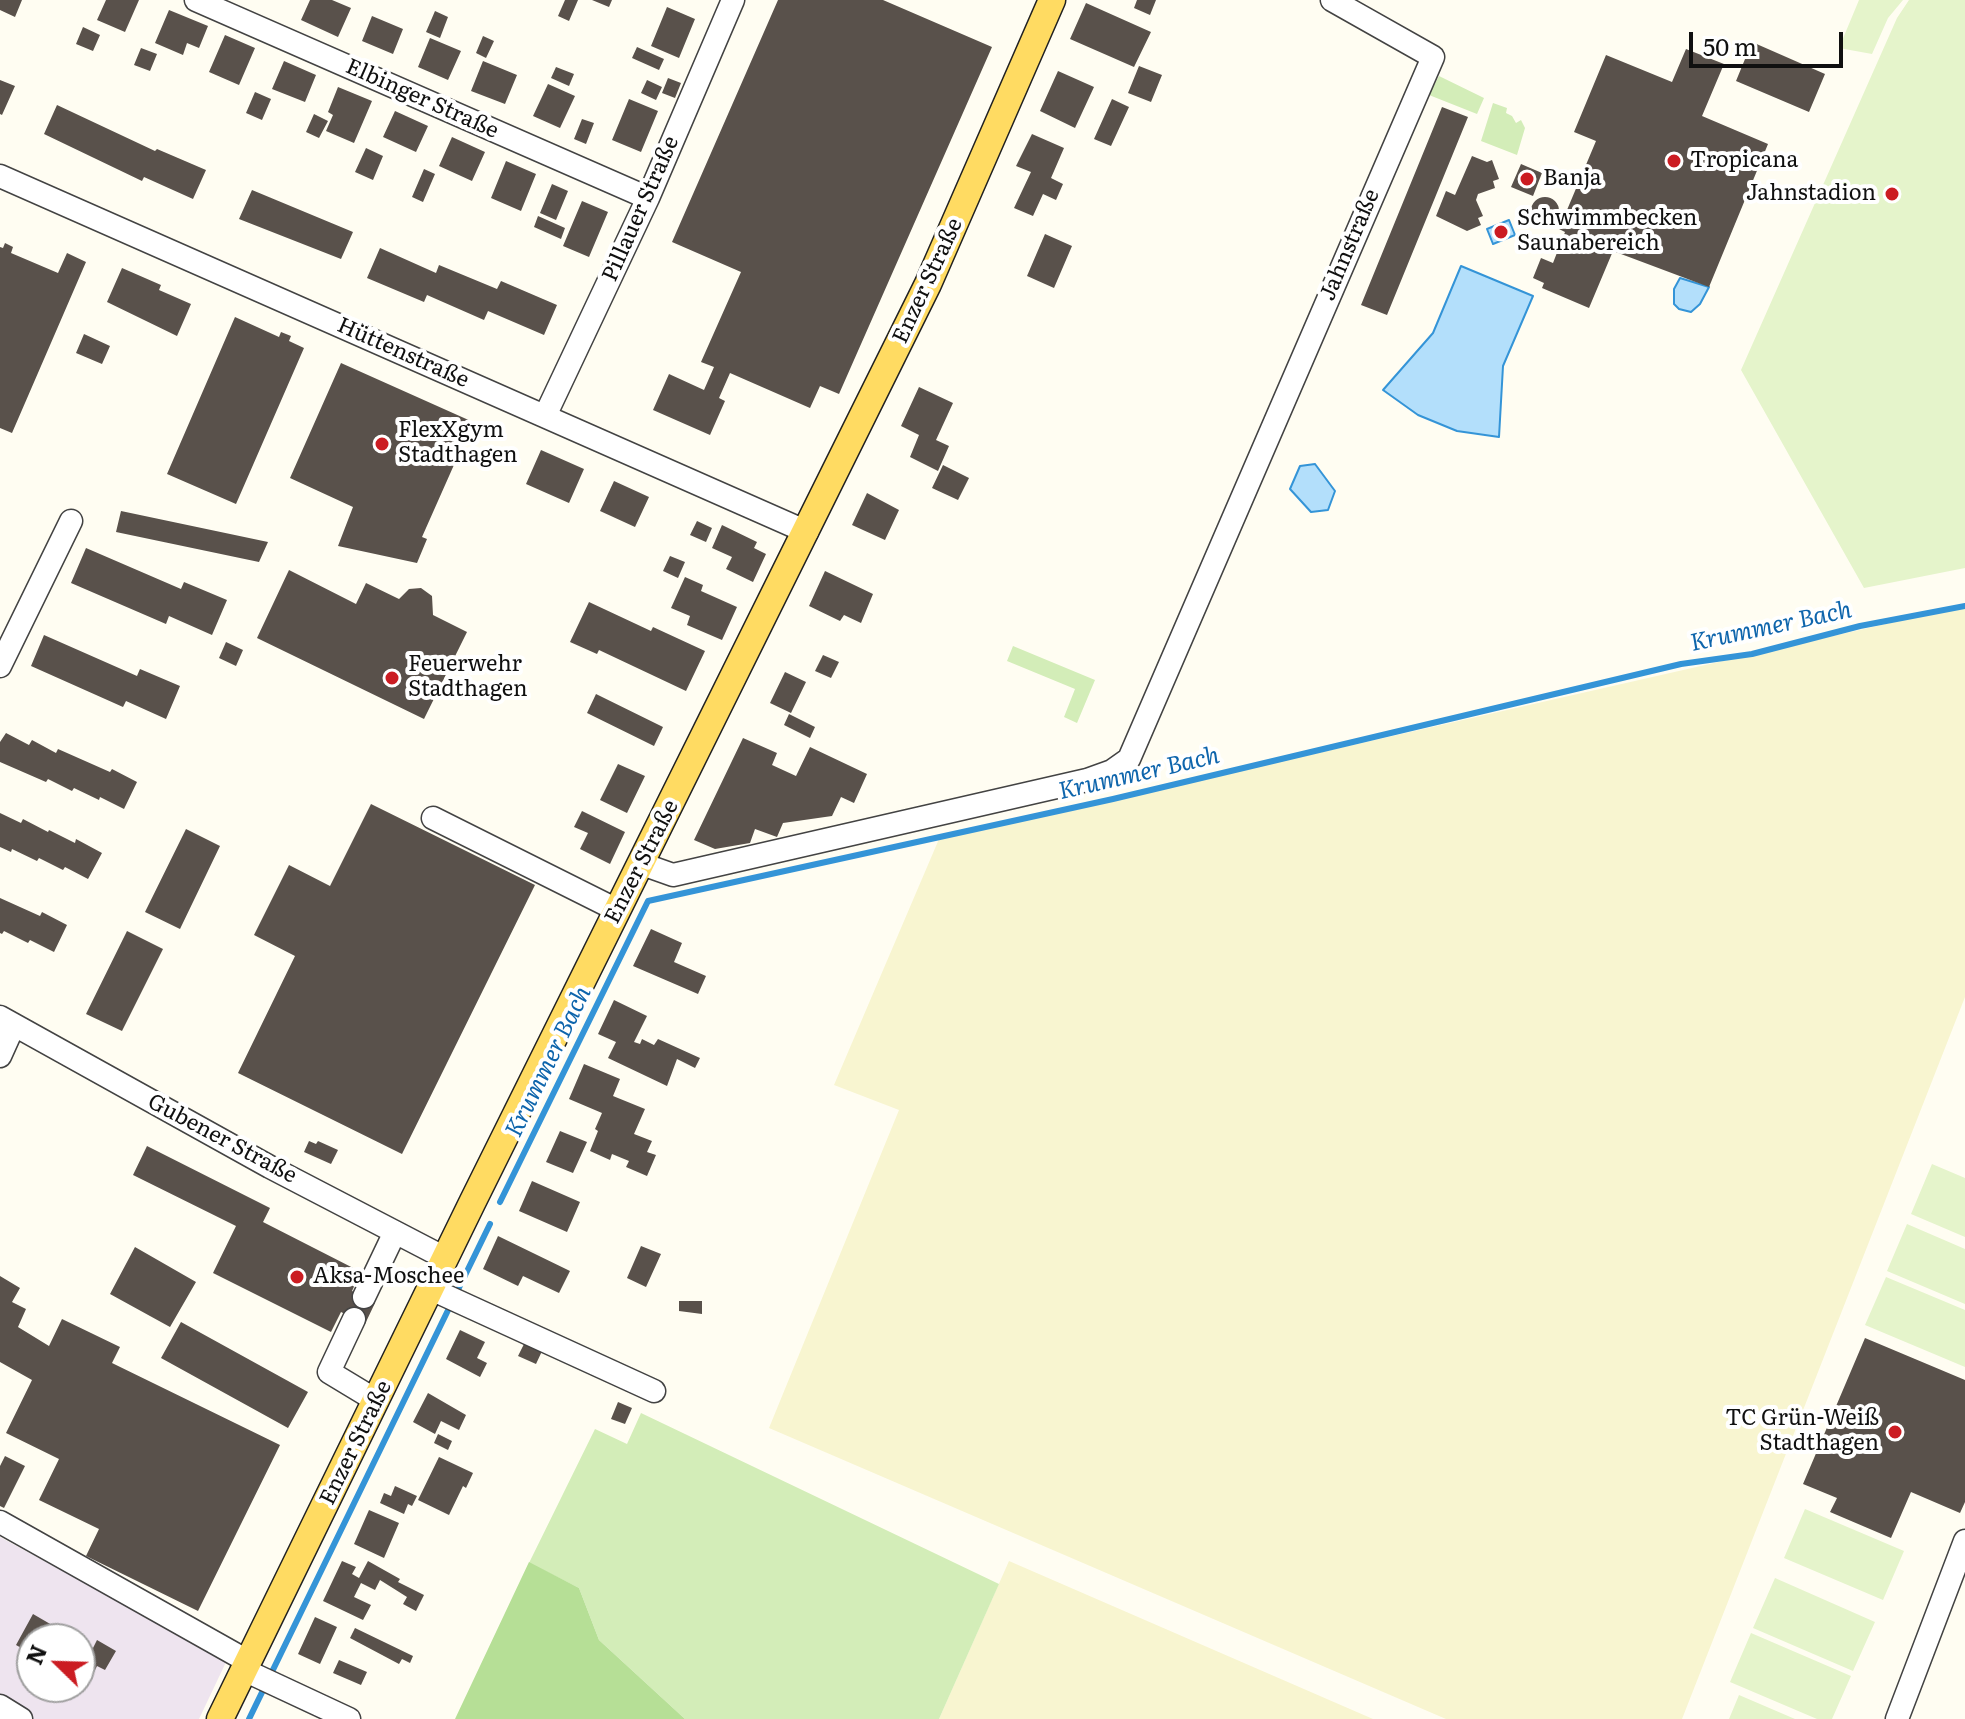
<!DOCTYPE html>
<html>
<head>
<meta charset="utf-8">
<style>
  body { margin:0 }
  #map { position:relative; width:1965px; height:1719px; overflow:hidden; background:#fffdf2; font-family:Literata,serif }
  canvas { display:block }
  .north { position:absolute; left:16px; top:1623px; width:80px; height:80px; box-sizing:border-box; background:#fff; border:2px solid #9f9f9f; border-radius:50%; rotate:293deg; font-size:22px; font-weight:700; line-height:32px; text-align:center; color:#101010 }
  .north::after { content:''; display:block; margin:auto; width:28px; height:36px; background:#cb1c22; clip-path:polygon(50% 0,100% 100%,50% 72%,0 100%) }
  .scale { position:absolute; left:1689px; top:32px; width:154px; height:36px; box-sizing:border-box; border:4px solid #101010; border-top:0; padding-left:10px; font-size:24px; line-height:28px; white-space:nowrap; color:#101010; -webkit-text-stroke:6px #fff; paint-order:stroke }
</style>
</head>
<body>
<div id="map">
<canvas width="1965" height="1719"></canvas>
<div class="north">N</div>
<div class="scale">50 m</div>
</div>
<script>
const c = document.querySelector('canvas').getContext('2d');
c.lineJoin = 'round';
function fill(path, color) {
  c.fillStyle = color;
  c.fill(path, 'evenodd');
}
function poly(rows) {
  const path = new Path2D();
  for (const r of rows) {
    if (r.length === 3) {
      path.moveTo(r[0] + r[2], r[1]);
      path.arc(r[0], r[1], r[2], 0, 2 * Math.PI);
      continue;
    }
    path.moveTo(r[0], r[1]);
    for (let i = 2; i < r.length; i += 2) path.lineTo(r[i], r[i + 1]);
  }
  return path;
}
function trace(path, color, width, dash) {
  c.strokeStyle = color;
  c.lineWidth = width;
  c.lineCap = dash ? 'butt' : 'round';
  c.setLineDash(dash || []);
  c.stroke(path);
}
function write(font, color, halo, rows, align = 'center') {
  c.font = font + ' Literata,serif';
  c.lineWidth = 8;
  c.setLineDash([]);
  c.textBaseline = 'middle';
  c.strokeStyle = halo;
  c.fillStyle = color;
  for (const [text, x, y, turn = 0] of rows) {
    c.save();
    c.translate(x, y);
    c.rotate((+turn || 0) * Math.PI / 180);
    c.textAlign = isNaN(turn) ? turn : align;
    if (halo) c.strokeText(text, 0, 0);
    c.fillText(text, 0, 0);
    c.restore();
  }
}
fill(poly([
  [0,1537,227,1660,199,1719,0,1719],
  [32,1639,80,1639,80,1687,32,1687]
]), '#eee4ef');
fill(poly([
  [1965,606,1965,997,1682,1719,1446,1719,769,1428,899,1110,834,1085,939,839],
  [1009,1561,1373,1719,939,1719]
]), '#f8f5d0');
fill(poly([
  [1439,76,1484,98,1477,114,1429,95],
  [1493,103,1507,108,1506,113,1512,116,1516,123,1521,120,1525,128,1517,155,1481,141],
  [1013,646,1095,680,1077,723,1064,717,1075,689,1007,661],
  [641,1413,999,1584,939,1719,685,1719,599,1640,579,1588,529,1563,595,1429,627,1444]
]), '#d3edb8');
fill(poly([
  [529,1562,579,1588,599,1640,685,1719,455,1719]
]), '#b6df96');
fill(poly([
  [1859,0,1903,0,1888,18,1872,54,1839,48],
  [1909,0,1965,0,1965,568,1864,588,1741,370,1897,18],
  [1932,1164,1965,1178,1965,1237,1911,1214],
  [1907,1224,1965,1249,1965,1304,1887,1271],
  [1886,1277,1965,1310,1965,1367,1865,1325],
  [1805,1509,1904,1551,1883,1600,1784,1558],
  [1775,1578,1875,1622,1853,1671,1753,1628],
  [1751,1633,1851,1676,1832,1719,1817,1719,1730,1682],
  [1739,1695,1795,1719,1729,1719]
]), '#e5f4cb');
const water = poly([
  [1509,220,1515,235,1493,244,1487,229,1509,220],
  [1461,266,1533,296,1503,366,1499,437,1457,431,1418,415,1383,390,1433,333,1461,266],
  [1680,278,1709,287,1700,304,1691,312,1679,309,1674,304,1674,289,1680,278],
  [1315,464,1335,491,1328,510,1311,512,1290,489,1300,466,1315,464]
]);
fill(water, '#b3dffb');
trace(water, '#3494d7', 2);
trace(poly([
  [500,1202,648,901,1113,799,1681,664,1752,654,1860,626,1965,606],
  [249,1719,490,1224]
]), '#3494d7', 6);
fill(poly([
  [0,0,22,0,15,17,0,10],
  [106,0,139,0,125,32,97,20],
  [310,0,332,0,351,8,338,37,301,20],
  [565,0,578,0,569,21,558,16],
  [592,0,612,0,609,7],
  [778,0,883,0,992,47,839,394,820,386,810,408,730,373,719,398,725,401,710,435,653,410,669,374,704,390,714,367,701,362,741,272,672,242],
  [1137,0,1156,0,1150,15,1134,8],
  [1086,3,1151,32,1134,67,1070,39],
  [667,7,695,19,679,58,651,46],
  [169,10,208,26,199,48,187,43,183,55,155,43],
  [435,11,448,17,440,38,426,32],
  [372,16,403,29,393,54,362,41],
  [83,27,100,35,93,51,76,44],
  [225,35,255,48,239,85,209,72],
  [483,36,494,41,486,58,476,53],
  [430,38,461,51,448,80,418,67],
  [1752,42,1825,74,1809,112,1736,81],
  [637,47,664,59,659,70,632,58],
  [141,48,157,54,150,71,134,65],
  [1686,49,1724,64,1702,116,1768,144,1709,287,1613,251,1589,308,1542,288,1544,283,1533,278,1541,258,1553,263,1565,232,1559,229,1596,141,1574,132,1606,55,1672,82],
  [284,61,316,75,305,102,272,89],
  [483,61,517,75,505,104,471,91],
  [1139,66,1162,75,1151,102,1128,93],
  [556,67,574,74,569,86,551,78],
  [1058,71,1094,87,1075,128,1040,111],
  [668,78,681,83,675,98,662,93],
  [0,80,15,86,2,115,0,114],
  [647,80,662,87,656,100,641,93],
  [548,84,575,96,560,128,533,116],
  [338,87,372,101,354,143,326,131,333,115,328,112],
  [255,92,271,99,262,120,246,113],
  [629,99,658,111,641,152,612,140],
  [1112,99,1129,107,1111,146,1094,139],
  [57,105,155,151,157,149,206,170,193,199,144,177,142,181,44,134],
  [1442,107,1468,117,1387,315,1361,305],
  [395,111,428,126,416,152,383,137],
  [314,114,328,121,319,138,306,132],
  [582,119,594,123,586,144,574,139],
  [1032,134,1064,148,1051,178,1063,184,1056,200,1043,194,1033,216,1014,208,1031,172,1016,166],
  [452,137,485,152,472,181,439,166],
  [366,148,383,156,373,180,355,172],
  [1472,156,1487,162,1492,160,1499,179,1493,181,1495,188,1478,194,1476,200,1483,216,1478,218,1481,225,1467,231,1436,216,1446,191,1455,195],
  [506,161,536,174,521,211,491,198],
  [1521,164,1542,173,1533,196,1511,187],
  [424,169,435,174,423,202,412,197],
  [552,184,568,191,556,220,540,213],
  [252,190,353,232,341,259,239,219],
  [1545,211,14],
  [582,201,608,212,589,257,563,246],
  [538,216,565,228,561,239,534,227],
  [1045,234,1072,246,1054,288,1027,276],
  [5,243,13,247,11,253,58,273,67,253,86,262,12,433,0,428,0,247,3,248],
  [380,248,436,273,439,265,497,289,501,281,557,305,544,335,488,311,484,320,427,295,424,302,367,278],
  [122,268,161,285,159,290,191,304,177,336,107,302],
  [235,317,279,337,281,332,291,336,289,341,304,348,236,504,167,474],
  [84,334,110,346,102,364,76,353],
  [341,363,473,422,422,537,427,539,417,563,338,546,353,507,290,478],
  [919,387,953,403,936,440,949,446,938,471,910,457,919,435,901,426],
  [541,450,584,469,569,503,526,484],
  [943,465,969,478,958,500,932,488],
  [614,481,649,497,635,527,600,511],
  [867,493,899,510,885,540,852,525],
  [121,511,268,542,259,562,116,532],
  [697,521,712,528,706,542,690,535],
  [722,525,757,542,754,548,766,554,753,582,726,569,732,557,712,548],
  [86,548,181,589,184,582,227,600,212,635,169,616,166,624,71,583],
  [670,556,685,562,678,578,663,571],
  [289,570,356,604,366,583,399,599,409,589,421,588,432,596,433,615,467,632,424,719,257,638],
  [825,571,873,594,861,623,844,615,840,621,809,606],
  [685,577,703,585,701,591,737,607,722,640,687,625,690,616,671,608],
  [589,602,651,631,653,627,705,651,686,691,599,650,597,654,570,642],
  [44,635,137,676,140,669,180,686,166,719,126,701,123,707,31,666],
  [226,642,243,650,236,666,219,658],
  [823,655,839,662,831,678,815,671],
  [785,672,806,682,791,713,770,703],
  [596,694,663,727,654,746,587,713],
  [789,714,815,727,810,738,784,725],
  [6,733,29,745,32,740,56,753,58,749,110,772,112,769,137,782,124,809,100,797,99,800,74,788,72,791,48,779,46,782,0,762,0,742],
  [743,738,777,753,772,765,796,776,810,747,867,774,854,803,841,797,832,816,783,823,777,837,755,829,750,843,715,849,694,840],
  [618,764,645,776,627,813,600,800],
  [371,804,535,885,402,1154,238,1073,295,956,254,935,289,865,330,886],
  [582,811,625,832,610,864,580,849,588,833,574,827],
  [0,813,21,823,23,819,48,832,49,830,75,843,76,839,102,853,88,879,65,867,63,870,39,858,37,861,12,849,11,852,0,847],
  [186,829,220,846,180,929,145,912],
  [0,898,40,916,42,912,67,925,54,952,30,940,28,943,4,931,2,934,0,933],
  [651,929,682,943,674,962,706,976,698,994,633,966],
  [127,931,163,949,122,1031,86,1014],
  [614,1000,647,1016,634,1042,640,1044,642,1039,654,1045,658,1039,700,1058,695,1068,677,1059,667,1086,608,1058,616,1042,598,1034],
  [584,1064,620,1079,613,1096,645,1109,634,1134,652,1141,647,1152,656,1155,647,1176,626,1167,629,1161,612,1154,610,1160,590,1151,598,1131,595,1129,602,1113,569,1099],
  [560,1131,587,1142,573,1173,546,1162],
  [309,1141,316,1144,318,1141,338,1150,331,1164,304,1152],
  [147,1146,270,1208,263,1222,361,1272,352,1291,375,1303,365,1324,341,1312,331,1332,213,1273,236,1226,133,1175],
  [532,1181,580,1202,567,1232,519,1211],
  [498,1236,570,1271,559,1293,523,1276,518,1286,483,1269],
  [641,1246,661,1254,646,1287,627,1278],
  [135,1247,196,1282,170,1327,110,1294],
  [0,1276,20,1288,12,1302,26,1309,18,1327,49,1346,62,1319,120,1347,112,1363,280,1445,198,1611,86,1556,99,1529,39,1500,59,1459,6,1433,32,1380,0,1362],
  [679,1301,702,1301,702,1314,679,1311],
  [181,1322,308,1392,288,1428,161,1358],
  [460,1330,485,1342,477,1358,487,1363,480,1377,446,1359],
  [1865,1338,1965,1380,1965,1502,1960,1513,1911,1492,1891,1538,1830,1512,1837,1498,1803,1484],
  [525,1342,543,1349,536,1364,518,1356],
  [428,1393,466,1415,459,1430,441,1421,435,1434,413,1422],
  [618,1402,632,1408,625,1424,611,1419],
  [438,1434,452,1441,448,1450,434,1443],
  [5,1456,25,1466,4,1508,0,1506,0,1466],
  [439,1457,473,1473,466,1488,463,1486,449,1515,418,1500],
  [395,1486,417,1496,412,1506,408,1504,404,1514,380,1503,384,1493,391,1496],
  [369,1510,399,1523,384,1558,354,1544],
  [342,1561,356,1567,352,1574,359,1578,368,1561,400,1579,398,1582,424,1595,416,1611,403,1604,407,1597,380,1580,375,1590,361,1583,354,1597,371,1605,363,1620,323,1601],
  [33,1614,76,1639,32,1639,32,1654,16,1645],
  [315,1617,337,1627,320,1664,298,1654],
  [355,1628,413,1656,410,1663,402,1659,399,1664,350,1638],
  [97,1640,116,1651,105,1670,97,1666,93,1674,85,1670,80,1678,80,1641,93,1648],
  [339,1660,367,1672,361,1685,333,1673]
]), '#59514b');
const minor = poly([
  [196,0,648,198],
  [0,176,807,532],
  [545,416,648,198,733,0],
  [0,666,71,521],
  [433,818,617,910],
  [642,864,673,875,1087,780,1112,771,1129,759,1433,57,1332,0],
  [0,1017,270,1167,445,1258],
  [0,1056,14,1025],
  [431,1289,654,1391],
  [364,1297,395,1232],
  [354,1319,329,1372,377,1401],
  [0,1522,249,1662],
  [244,1670,349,1719],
  [0,1706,21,1719],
  [1897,1719,1965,1541]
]);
const major = poly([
  [220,1719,472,1203,928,284,1052,0]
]);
trace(minor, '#434343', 25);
trace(major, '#212121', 29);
trace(minor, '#fff', 22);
trace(major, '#ffdb62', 26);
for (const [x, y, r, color] of [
  [1674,161,8,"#cb1c22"],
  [1527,179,8,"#cb1c22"],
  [1892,194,8,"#cb1c22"],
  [1501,232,8,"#cb1c22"],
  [382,444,8,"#cb1c22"],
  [392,678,8,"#cb1c22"],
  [297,1277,8,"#cb1c22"],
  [1895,1432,8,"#cb1c22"]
]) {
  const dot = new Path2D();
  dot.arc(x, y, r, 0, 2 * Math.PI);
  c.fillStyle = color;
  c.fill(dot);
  trace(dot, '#fff', 3);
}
write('22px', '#101010', '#fff', [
  ["Elbinger Straße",422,99,24],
  ["Pillauer Straße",641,209,-66],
  ["Jahnstraße",1350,245,-67],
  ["Enzer Straße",928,281,-65],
  ["Hüttenstraße",403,353,24],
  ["Enzer Straße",642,862,-63],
  ["Gubener Straße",222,1139,28],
  ["Enzer Straße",356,1443,-64]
]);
write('22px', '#101010', '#fff', [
  ["Tropicana",1690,161],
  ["Banja",1543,179],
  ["Jahnstadion",1876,194,"right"],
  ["Schwimmbecken",1517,219],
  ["Saunabereich",1517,244],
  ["FlexXgym",398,431],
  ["Stadthagen",398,456],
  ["Feuerwehr",408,665],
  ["Stadthagen",408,690],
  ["Aksa-Moschee",313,1277],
  ["TC Grün-Weiß",1879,1419,"right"],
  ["Stadthagen",1879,1444,"right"]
], 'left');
write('italic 24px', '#0e65ac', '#fff', [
  ["Krummer Bach",1771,627,-12],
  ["Krummer Bach",1139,774,-13],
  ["Krummer Bach",549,1062,-64]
]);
</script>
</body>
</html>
